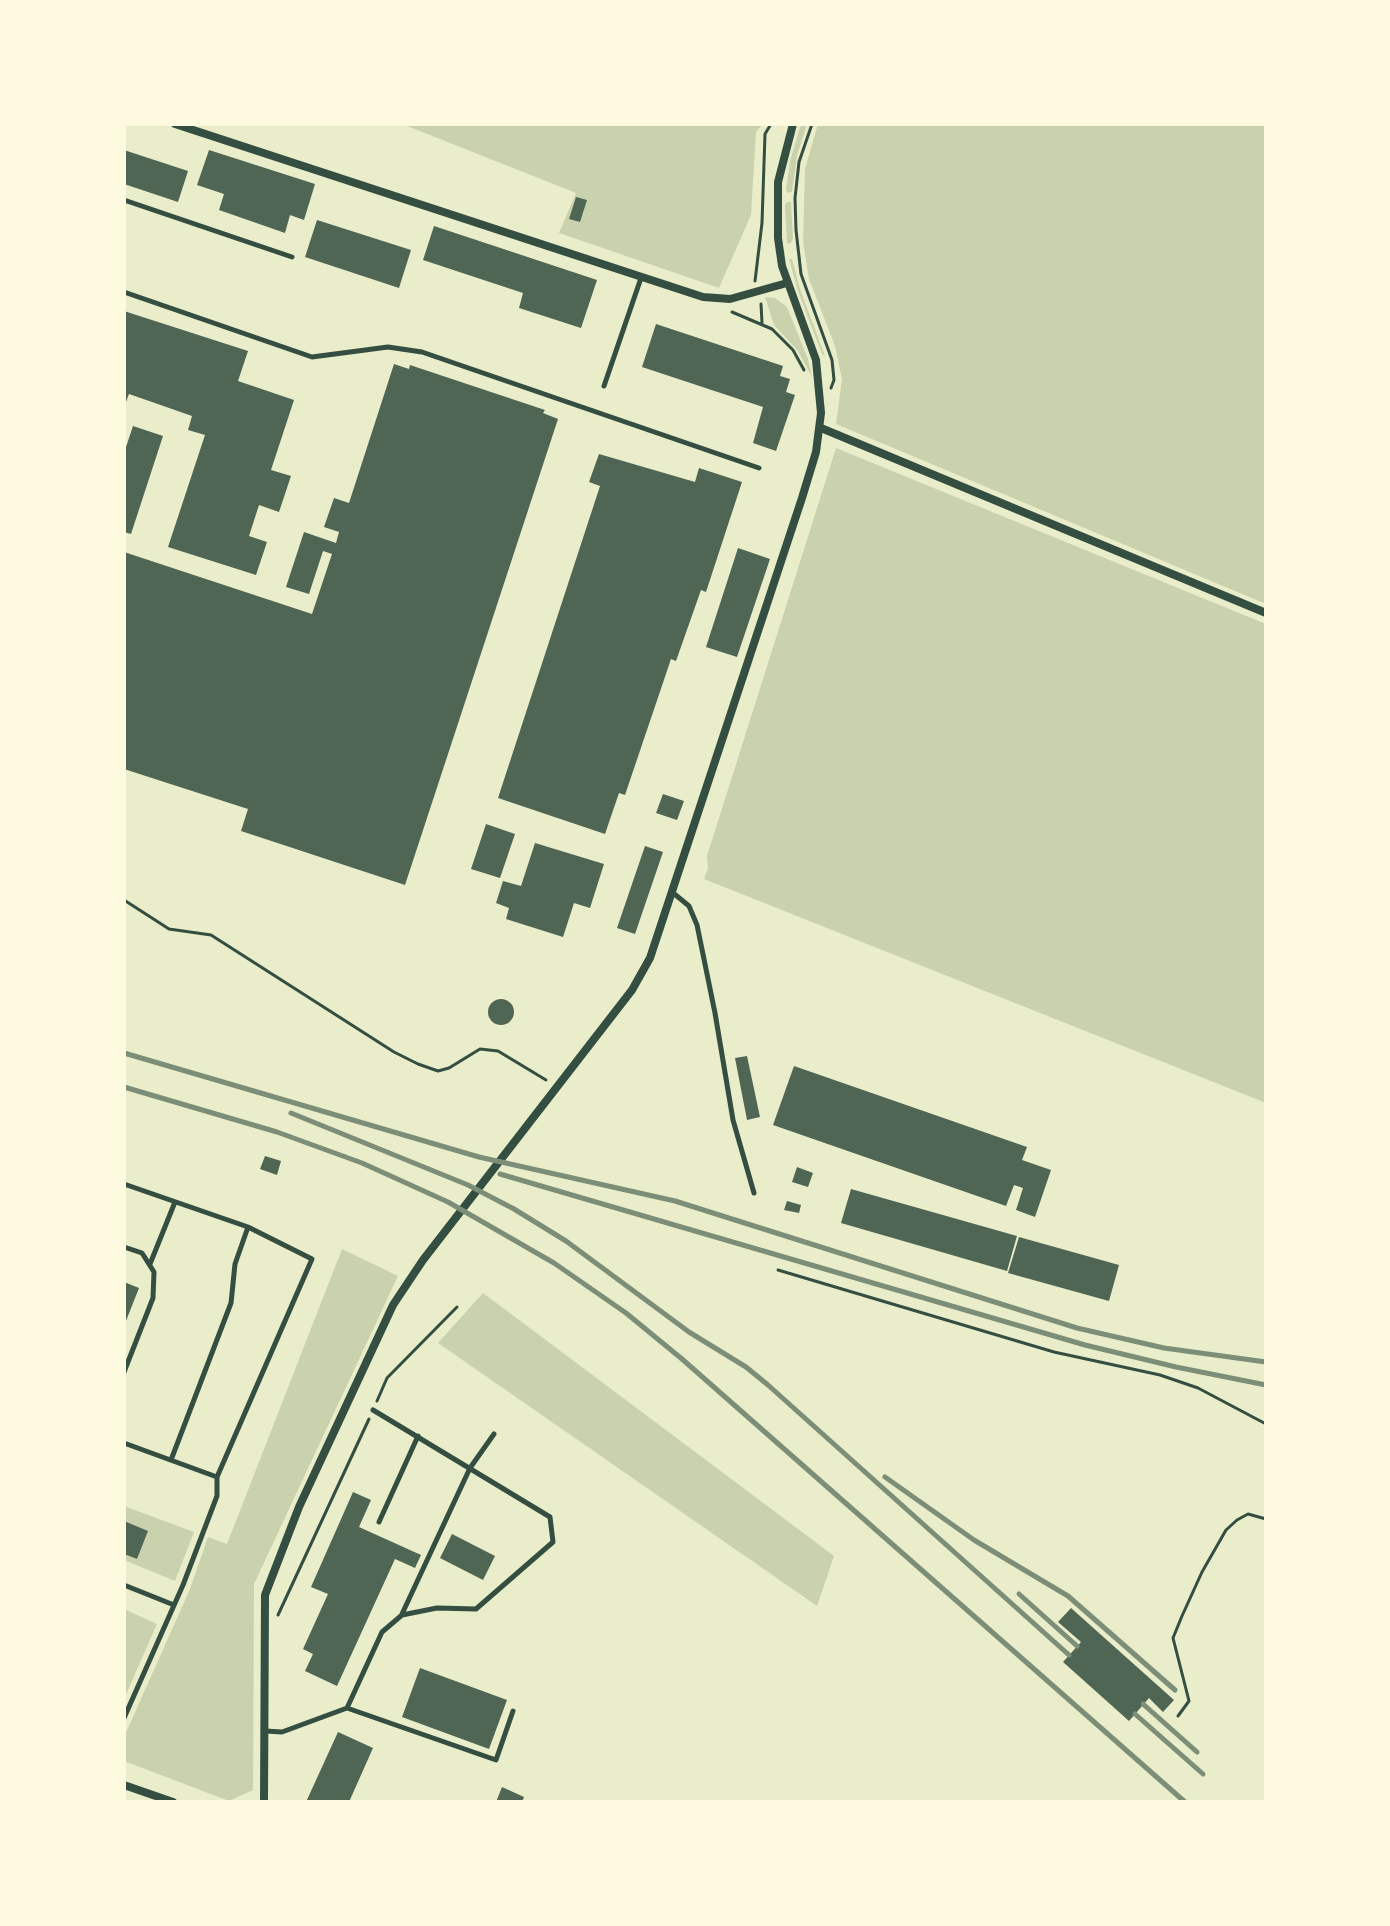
<!DOCTYPE html>
<html>
<head>
<meta charset="utf-8">
<style>
  body { margin:0 }
  #map { position:relative; width:1390px; height:1926px; overflow:hidden; background:#e9edc9; font-family:"PT Sans",sans-serif }
  canvas { display:block }
  .frame { position:absolute; inset:0; border:126px solid #fefae0; pointer-events:none }
</style>
</head>
<body>
<div id="map">
<canvas width="1390" height="1926"></canvas>
<div class="frame"></div>
</div>
<script>
const c = document.querySelector('canvas').getContext('2d');
c.lineJoin = 'round';
function fill(path, color) {
  c.fillStyle = color;
  c.fill(path, 'evenodd');
}
function poly(rows) {
  const path = new Path2D();
  for (const r of rows) {
    if (r.length === 3) {
      path.moveTo(r[0] + r[2], r[1]);
      path.arc(r[0], r[1], r[2], 0, 2 * Math.PI);
      continue;
    }
    path.moveTo(r[0], r[1]);
    for (let i = 2; i < r.length; i += 2) path.lineTo(r[i], r[i + 1]);
  }
  return path;
}
function trace(path, color, width, dash) {
  c.strokeStyle = color;
  c.lineWidth = width;
  c.lineCap = dash ? 'butt' : 'round';
  c.setLineDash(dash || []);
  c.stroke(path);
}
fill(poly([
  [402,124,763,124,756,132,751,215,719,288,559,233,576,193],
  [801,124,807,124,797,156,792,192,788,193,786,190,790,161],
  [818,124,1266,124,1266,604,836,424,842,379,835,346,809,279,803,242,805,169],
  [787,202,791,202,793,238,791,243,787,244,785,205],
  [789,259,792,259,800,289,825,356,822,354,798,291],
  [765,297,775,298,787,307,808,359,812,377,798,351,774,325],
  [836,448,1266,624,1266,1103,704,879,708,868,707,856],
  [342,1249,398,1276,254,1584,253,1790,229,1801,124,1761,124,1737,190,1589,208,1537,227,1544],
  [483,1293,834,1556,817,1606,438,1343],
  [124,1506,194,1532,175,1581,124,1560,124,1554,137,1559,124,1521],
  [124,1609,157,1624,124,1699]
]), '#cad2ad');
fill(poly([
  [124,150,188,171,178,202,124,184],
  [209,150,315,184,304,220,290,215,285,233,219,210,224,194,197,185],
  [576,197,587,200,580,222,569,219],
  [317,220,411,250,399,288,305,257],
  [434,226,597,280,581,328,519,308,523,293,423,260],
  [124,311,248,351,238,381,294,400,271,470,291,476,279,512,259,505,249,536,267,542,256,575,168,547,205,435,188,430,192,416,129,394,124,407],
  [656,324,783,366,780,376,790,379,786,392,795,395,776,451,753,443,763,407,642,367],
  [394,364,409,369,410,365,545,410,543,413,558,419,405,885,241,831,248,809,124,769,124,552,312,614,332,554,323,551,309,594,286,587,304,532,336,543,339,532,324,527,334,498,349,503],
  [133,426,163,436,131,534,124,532,124,453],
  [599,454,695,482,699,468,742,482,706,592,701,590,676,661,671,659,625,795,619,793,605,834,498,798,600,486,589,482],
  [738,548,770,559,737,657,706,647],
  [663,794,684,801,677,820,656,813],
  [486,824,515,834,500,878,471,869],
  [535,843,604,864,590,908,574,903,563,937,506,919,509,908,496,903,503,881,521,886],
  [645,846,663,852,635,934,617,928],
  [501,1012,13],
  [747,1056,760,1117,747,1120,735,1058],
  [794,1066,1027,1147,1022,1160,1051,1170,1035,1217,1016,1210,1023,1188,1014,1185,1006,1206,773,1125],
  [265,1156,281,1161,277,1175,260,1169],
  [797,1167,813,1173,808,1187,792,1182],
  [851,1189,1017,1236,1007,1271,841,1223],
  [787,1201,801,1205,799,1213,784,1210],
  [1019,1237,1119,1265,1109,1301,1008,1273],
  [124,1282,139,1288,124,1326],
  [353,1492,371,1500,359,1527,421,1555,415,1568,395,1559,337,1686,305,1671,313,1654,303,1649,328,1594,311,1587],
  [124,1521,148,1531,137,1559,124,1554],
  [452,1534,495,1556,483,1580,440,1558],
  [1071,1608,1174,1700,1163,1712,1149,1698,1129,1721,1063,1662,1081,1642,1058,1622],
  [420,1668,507,1700,489,1749,402,1717],
  [338,1732,373,1748,349,1802,306,1802],
  [502,1787,524,1797,522,1802,496,1802]
]), '#4f6655');
trace(poly([
  [812,124,799,162,795,198,796,230,801,274,832,360,834,380,831,388],
  [755,281,762,223,765,134,771,124],
  [761,304,762,323],
  [732,312,772,329,793,350,804,370],
  [124,900,169,929,211,935,394,1052,418,1064,438,1071,449,1068,480,1049,498,1051,546,1080],
  [778,1270,1054,1352,1160,1375,1198,1388,1266,1424],
  [377,1401,387,1378,457,1307],
  [278,1615,369,1419],
  [1178,1716,1189,1701,1173,1638,1182,1616,1202,1572,1226,1530,1237,1520,1248,1514,1266,1519]
]), '#344e41', 3);
trace(poly([
  [124,200,292,257],
  [124,292,312,357,388,347,422,352,759,468],
  [604,386,641,278],
  [672,892,689,906,697,925,715,1013,733,1120,754,1193],
  [124,1184,248,1227,312,1259,217,1477],
  [124,1247,142,1253,154,1272,153,1298,124,1372],
  [150,1264,175,1202],
  [124,1443,217,1477,217,1496,183,1585,124,1718],
  [171,1460,231,1303,235,1264,248,1227],
  [379,1522,418,1436],
  [124,1585,174,1605],
  [402,1614,470,1468,494,1434],
  [347,1708,382,1632,402,1615,437,1608,476,1609,553,1542,550,1517,373,1410],
  [265,1731,282,1732,347,1708,496,1760,513,1711]
]), '#344e41', 5);
trace(poly([
  [175,124,703,297,730,299,787,283],
  [821,428,1266,613],
  [124,1785,173,1802],
  [264,1802,265,1595,299,1507,393,1305,423,1260,632,990,650,958,802,498,816,452,821,413,816,360,782,266,778,238,778,182,793,124]
]), '#344e41', 8);
trace(poly([
  [124,1053,479,1157,675,1201,1077,1328,1164,1348,1266,1362],
  [124,1087,277,1132,362,1163,448,1202,554,1263,626,1313,682,1359,1185,1802],
  [291,1113,468,1185,514,1209,566,1241,689,1332,746,1367,768,1385,1069,1655],
  [500,1174,1085,1345,1176,1367,1266,1385],
  [885,1477,974,1540,1068,1596,1175,1690],
  [1019,1594,1077,1646],
  [1143,1704,1197,1752],
  [1135,1714,1203,1774]
]), '#7c8e77', 5);
</script>
</body>
</html>
